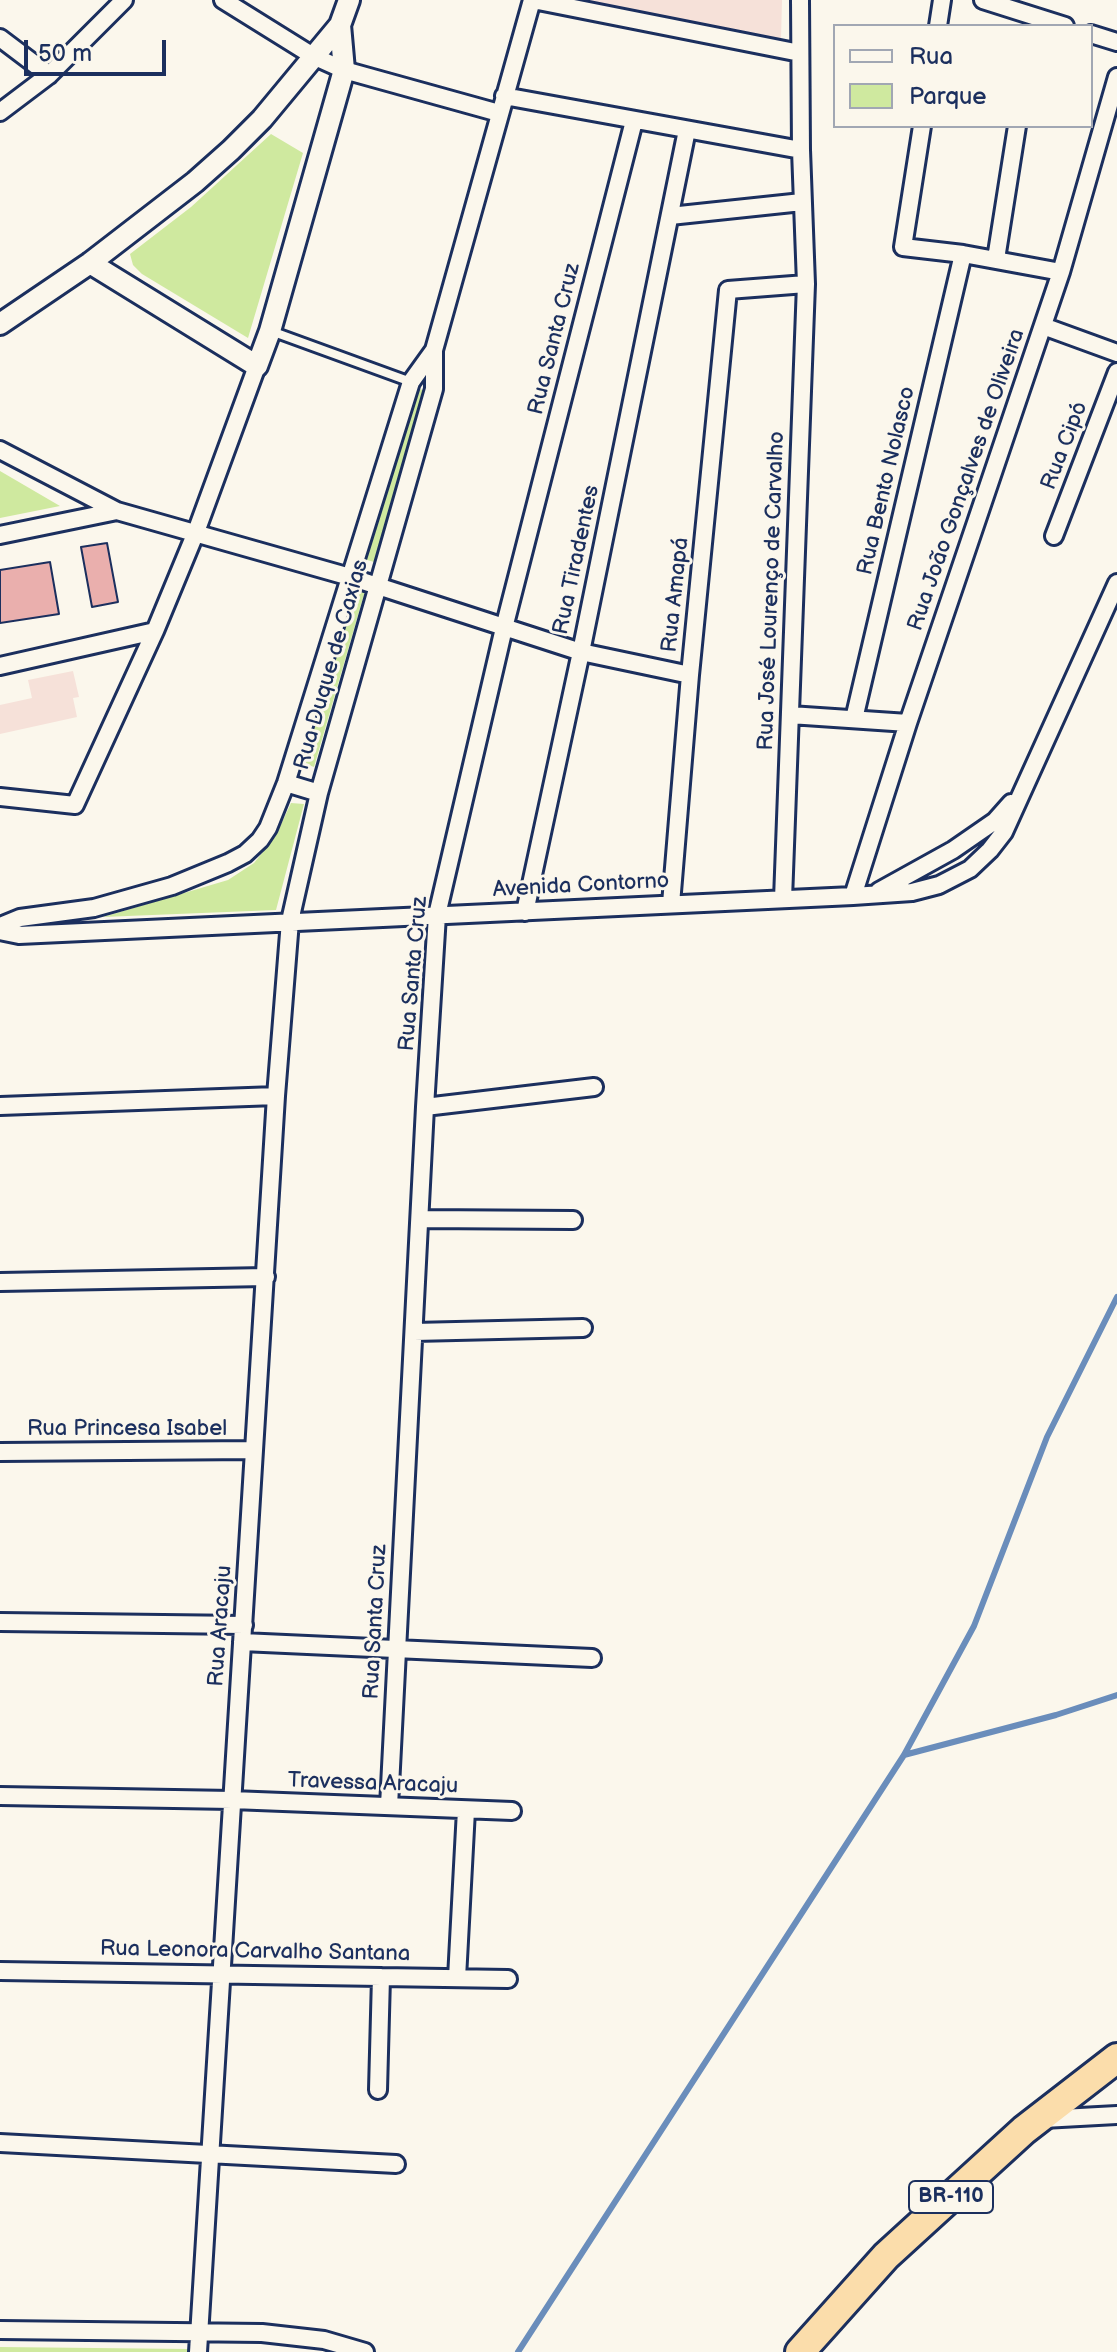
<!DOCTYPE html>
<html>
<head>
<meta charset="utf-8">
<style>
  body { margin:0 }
  #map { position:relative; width:1117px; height:2352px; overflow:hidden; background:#fbf7ec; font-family:"Balsamiq Sans",sans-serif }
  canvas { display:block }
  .legend { position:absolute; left:833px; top:24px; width:260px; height:104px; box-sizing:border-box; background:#fbf7ec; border:2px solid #a1a7b3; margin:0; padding:10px 14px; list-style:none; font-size:24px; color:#1b2f5e }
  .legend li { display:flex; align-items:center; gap:16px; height:40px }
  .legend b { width:40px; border:2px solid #a1a7b3 }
  .scale { position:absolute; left:24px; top:40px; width:142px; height:36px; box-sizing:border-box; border:4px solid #1b2f5e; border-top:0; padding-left:10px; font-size:24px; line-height:28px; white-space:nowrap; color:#1b2f5e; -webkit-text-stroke:6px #fbf7ec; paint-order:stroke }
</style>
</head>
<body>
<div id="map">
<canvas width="1117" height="2352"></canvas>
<ul class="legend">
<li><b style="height:10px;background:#fbf7ec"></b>Rua</li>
<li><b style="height:22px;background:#cfe99f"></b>Parque</li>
</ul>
<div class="scale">50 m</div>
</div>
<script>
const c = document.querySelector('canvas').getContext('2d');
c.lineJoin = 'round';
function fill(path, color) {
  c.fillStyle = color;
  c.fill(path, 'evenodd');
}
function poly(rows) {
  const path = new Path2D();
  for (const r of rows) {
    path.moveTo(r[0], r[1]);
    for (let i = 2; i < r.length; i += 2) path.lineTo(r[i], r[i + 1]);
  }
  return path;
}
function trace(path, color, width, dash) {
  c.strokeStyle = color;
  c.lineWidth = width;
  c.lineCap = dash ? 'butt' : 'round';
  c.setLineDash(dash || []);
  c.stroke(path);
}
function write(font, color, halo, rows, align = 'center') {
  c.font = font + ' "Balsamiq Sans",sans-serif';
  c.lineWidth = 6;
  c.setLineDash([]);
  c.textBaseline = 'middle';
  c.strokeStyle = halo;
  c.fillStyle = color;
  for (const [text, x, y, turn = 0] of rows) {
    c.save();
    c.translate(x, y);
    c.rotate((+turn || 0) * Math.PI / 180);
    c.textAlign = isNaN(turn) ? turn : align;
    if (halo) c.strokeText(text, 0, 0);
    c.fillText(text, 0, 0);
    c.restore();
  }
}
fill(poly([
  [585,0,782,0,781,39],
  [73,671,79,697,73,698,77,717,0,734,0,705,32,698,28,680]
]), '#f6e1d9');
fill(poly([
  [271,134,303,153,248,338,142,274,133,265,130,254,191,207],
  [416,388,426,391,374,562,364,559],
  [0,471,60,506,0,518],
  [355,588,365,591,314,767,303,763],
  [291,803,304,804,276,910,103,917,228,880,254,863,275,837],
  [0,2347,189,2349,188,2352,0,2352]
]), '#cfe99f');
trace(poly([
  [904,1755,1056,1715,1117,1695],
  [518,2352,904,1755,974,1626,1047,1437,1117,1297]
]), '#6a8dbb', 6);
const building = poly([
  [107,543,118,602,92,607,81,547,107,543],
  [50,562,59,614,0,623,0,570,50,562]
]);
fill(building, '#eaafad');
trace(building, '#1b2f5e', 2);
const service = poly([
  [271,331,411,382]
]);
const minor = poly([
  [223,0,313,56,344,70,499,113],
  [533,0,800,53],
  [983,0,1065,26],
  [938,26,942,0],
  [1091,34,1117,42],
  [0,38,49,75],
  [504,96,801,150],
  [0,112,49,75,124,0],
  [922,126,903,247,963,254,1061,272],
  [670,216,802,202],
  [996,259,1017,126],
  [1043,326,1117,353],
  [0,450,117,511,350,577,581,652,690,675],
  [0,535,117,511],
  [1054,536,1117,372],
  [0,666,155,631],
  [790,715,908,723],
  [854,719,963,254],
  [286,783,319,793],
  [0,797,75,805,155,631,196,532,257,366],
  [879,891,953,850,995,821,1011,803],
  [853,896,908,723,1061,272,1117,77],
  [783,899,806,284,801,150,800,0],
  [671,904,690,675,728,290,806,284],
  [525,912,581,652,687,130],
  [0,926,20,918,94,908,172,886,228,863,245,854,260,840,268,828,286,783,411,382,434,350],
  [0,931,19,935,853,896,912,892,939,885,970,869,990,850,1004,832,1117,583],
  [0,1106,276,1096],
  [425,1107,594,1087],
  [420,1219,573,1220],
  [0,1282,266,1277],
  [414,1332,583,1328],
  [0,1452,254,1450],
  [0,1622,244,1625],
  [242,1642,592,1658],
  [0,1796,232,1800,512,1811],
  [389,1806,425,1107,437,915,504,628,634,121],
  [0,1971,508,1979],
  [457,1978,466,1810],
  [378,2090,381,1977],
  [1043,2119,1117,2115],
  [0,2143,396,2164],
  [0,2330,262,2333,324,2340,365,2352],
  [198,2352,276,1096,290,921,319,793,434,389,434,350,532,0]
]);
const tertiary = poly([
  [90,263,257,366,270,331,344,70,340,25],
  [0,324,90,263,195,182,231,150,262,119,340,25,349,0]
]);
const trunk = poly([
  [800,2352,886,2256,1024,2130,1117,2058]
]);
trace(service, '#1b2f5e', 14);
trace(minor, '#1b2f5e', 22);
trace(tertiary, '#1b2f5e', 26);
trace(trunk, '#1b2f5e', 34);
trace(service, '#fbf7ec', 8);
trace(minor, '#fbf7ec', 16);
trace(tertiary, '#fbf7ec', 20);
trace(trunk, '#fbddab', 28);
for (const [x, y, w] of [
  [951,2197,84]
]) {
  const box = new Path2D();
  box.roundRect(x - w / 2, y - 16, w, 32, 6);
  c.fillStyle = '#fbf7ec';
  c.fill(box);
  trace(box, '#1b2f5e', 2);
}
write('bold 20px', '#1b2f5e', null, [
  ["BR-110",951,2197]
]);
write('22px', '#1b2f5e', '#fbf7ec', [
  ["Rua Santa Cruz",555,339,-76],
  ["Rua Cipó",1065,446,-69],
  ["Rua João Gonçalves de Oliveira",967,480,-71],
  ["Rua Bento Nolasco",887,481,-77],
  ["Rua Tiradentes",577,560,-78],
  ["Rua José Lourenço de Carvalho",772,591,-88],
  ["Rua Amapá",676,595,-84],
  ["Rua Duque de Caxias",332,665,-74],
  ["Avenida Contorno",581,886,-3],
  ["Rua Santa Cruz",414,974,-85],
  ["Rua Princesa Isabel",127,1429],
  ["Rua Santa Cruz",376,1622,-87],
  ["Rua Aracaju",221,1626,-86],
  ["Travessa Aracaju",373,1784,2],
  ["Rua Leonora Carvalho Santana",255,1952,1]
]);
</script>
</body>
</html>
